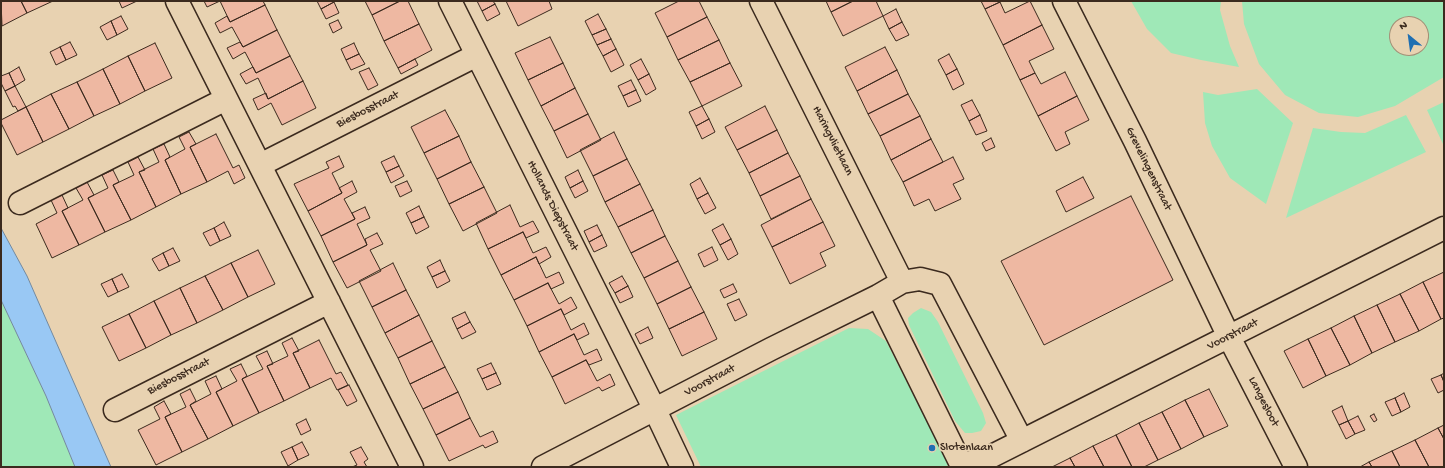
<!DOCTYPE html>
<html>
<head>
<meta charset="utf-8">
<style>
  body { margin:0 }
  #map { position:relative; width:1445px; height:468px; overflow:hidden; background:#e8d2b1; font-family:"Gochi Hand",sans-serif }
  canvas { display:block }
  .frame { position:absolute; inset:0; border:2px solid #3b2a1e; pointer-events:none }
  .north { position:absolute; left:1389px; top:16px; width:40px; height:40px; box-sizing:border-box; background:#e8d2b1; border:1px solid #a38f76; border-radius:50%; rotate:331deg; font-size:11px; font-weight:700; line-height:16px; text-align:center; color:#3b2a1e }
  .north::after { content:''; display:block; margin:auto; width:14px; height:18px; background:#1f6fb2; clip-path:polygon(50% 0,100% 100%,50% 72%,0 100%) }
</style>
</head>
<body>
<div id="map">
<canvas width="1445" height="468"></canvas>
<div class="frame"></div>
<div class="north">N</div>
</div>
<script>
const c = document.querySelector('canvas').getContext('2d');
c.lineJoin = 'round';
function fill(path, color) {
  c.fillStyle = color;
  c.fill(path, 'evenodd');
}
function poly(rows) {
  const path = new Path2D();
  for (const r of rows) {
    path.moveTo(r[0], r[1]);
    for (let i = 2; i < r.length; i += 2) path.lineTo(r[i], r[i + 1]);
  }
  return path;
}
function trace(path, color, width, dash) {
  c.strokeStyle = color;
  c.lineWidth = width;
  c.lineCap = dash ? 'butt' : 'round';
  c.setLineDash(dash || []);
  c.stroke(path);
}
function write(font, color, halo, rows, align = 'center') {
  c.font = font + ' "Gochi Hand",sans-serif';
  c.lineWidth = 3.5;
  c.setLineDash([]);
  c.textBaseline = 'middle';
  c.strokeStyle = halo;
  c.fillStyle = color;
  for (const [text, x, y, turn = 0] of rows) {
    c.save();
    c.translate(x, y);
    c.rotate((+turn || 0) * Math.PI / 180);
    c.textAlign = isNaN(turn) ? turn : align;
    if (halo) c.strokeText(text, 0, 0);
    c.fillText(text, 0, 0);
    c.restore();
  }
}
fill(poly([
  [1131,1,1221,1,1220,10,1230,46,1239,67,1201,60,1171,53,1147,29],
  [1242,1,1444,1,1444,77,1395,106,1358,117,1319,113,1285,95,1259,64,1244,24],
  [1397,24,1421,24,1421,48,1397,48],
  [1257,89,1293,123,1266,204,1230,178,1212,146,1205,123,1203,92,1218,95],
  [1444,102,1444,143,1443,144,1427,110],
  [1406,115,1426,152,1286,218,1313,128,1341,132,1365,133],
  [1,300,46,396,75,467,1,467],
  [921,308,931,312,938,322,983,413,986,423,981,431,972,433,965,433,955,421,909,325,908,318,913,313],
  [849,328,868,329,886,341,949,465,944,467,701,467,676,415]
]), '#9fe8b7');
const water = poly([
  [1,228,27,276,111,467,75,467,46,396,1,300,1,228]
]);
fill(water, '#99c8f4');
trace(water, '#73899e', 1);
const building = poly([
  [1,1,21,1,27,13,2,26,1,1],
  [21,1,53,1,27,13,21,1],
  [119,1,137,1,122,8,119,1],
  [204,1,220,1,207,7,204,1],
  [220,1,263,1,265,5,230,22,220,1],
  [317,1,334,1,334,2,321,9,317,1],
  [365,1,400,1,372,15,365,1],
  [400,1,408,1,419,24,384,41,372,15,400,1],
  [477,1,493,1,495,4,482,11,477,1],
  [506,1,549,1,552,9,518,26,506,1],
  [679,1,699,1,707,17,667,37,655,13,679,1],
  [826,1,853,1,831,12,826,1],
  [853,1,876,1,883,16,843,36,831,12,853,1],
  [981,1,999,1,1000,2,985,9,981,1],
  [1030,1,1042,25,1003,45,985,9,1000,2,1005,13,1030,1],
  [334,2,339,13,326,19,321,9,334,2],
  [495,4,500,14,487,21,482,11,495,4],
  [265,5,277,30,243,47,232,27,220,33,215,23,227,16,230,22,265,5],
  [896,9,902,22,889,29,883,16,896,9],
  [598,14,606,29,592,35,585,21,598,14],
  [121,16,128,29,117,35,111,21,121,16],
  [707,17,719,40,678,60,667,37,707,17],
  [338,20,342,28,333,33,329,24,338,20],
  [111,21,117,35,107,40,100,27,111,21],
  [902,22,909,35,896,41,889,29,902,22],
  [419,24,432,50,398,68,384,41,419,24],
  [1042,25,1054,49,1029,61,1035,73,1020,80,1003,45,1042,25],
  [606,29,611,39,597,45,592,35,606,29],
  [277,30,290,56,256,73,245,52,233,59,227,48,240,42,243,47,277,30],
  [550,37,563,63,528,80,515,53,550,37],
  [611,39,616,49,603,56,597,45,611,39],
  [719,40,730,63,690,82,678,60,719,40],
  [70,42,77,55,66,60,60,47,70,42],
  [155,43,172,78,145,91,128,56,155,43],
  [354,43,359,54,346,60,341,49,354,43],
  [60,47,66,60,56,65,50,52,60,47],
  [885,47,897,70,857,91,845,67,885,47],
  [616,49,624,65,611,72,603,56,616,49],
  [359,54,365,64,351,70,346,60,359,54],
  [949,54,957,69,946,75,938,60,949,54],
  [128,56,145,91,120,104,103,69,128,56],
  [290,56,303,81,268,99,258,78,246,84,240,74,253,67,256,73,290,56],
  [415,59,418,65,401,74,398,68,415,59],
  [641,59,649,74,638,80,630,65,641,59],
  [563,63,575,88,541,106,528,80,563,63],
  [730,63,742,86,702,106,690,82,730,63],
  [19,67,25,80,15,86,9,73,19,67],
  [369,68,378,85,368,90,359,72,369,68],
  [103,69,120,104,94,116,77,82,103,69],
  [957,69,964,84,953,90,946,75,957,69],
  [897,70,908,94,868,114,857,91,897,70],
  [1065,72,1077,96,1038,116,1020,80,1035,73,1041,84,1065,72],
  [9,73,15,86,5,91,1,83,1,76,9,73],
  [649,74,656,89,646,95,638,80,649,74],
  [631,80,636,90,623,96,618,86,631,80],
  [303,81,316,108,282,125,271,103,258,110,253,99,266,93,268,99,303,81],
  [77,82,94,116,69,129,51,94,77,82],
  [15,86,26,107,18,111,15,106,13,107,5,91,15,86],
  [575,88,588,114,554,131,541,106,575,88],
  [636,90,641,101,628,107,623,96,636,90],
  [51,94,69,129,43,142,26,107,51,94],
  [908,94,920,116,880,136,868,114,908,94],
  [1077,96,1089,120,1065,132,1070,144,1056,151,1038,116,1077,96],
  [972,100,980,115,969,121,961,105,972,100],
  [702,106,709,119,696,126,689,112,702,106],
  [765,106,777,130,737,150,725,127,765,106],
  [26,107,43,142,17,155,1,123,1,120,26,107],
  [445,110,459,136,424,153,411,127,445,110],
  [588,114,601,140,567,158,554,131,588,114],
  [980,115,987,131,976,135,969,121,980,115],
  [920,116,931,139,891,160,880,136,920,116],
  [709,119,715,132,702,139,696,126,709,119],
  [777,130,788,153,749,173,737,150,777,130],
  [189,132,196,144,190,147,207,182,181,194,165,160,185,149,179,137,189,132],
  [614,132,627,159,593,176,580,150,614,132],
  [216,134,233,168,239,165,245,178,234,184,228,171,207,182,190,147,216,134],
  [459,136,471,162,437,179,424,153,459,136],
  [991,138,995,147,986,151,982,143,991,138],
  [931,139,943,162,903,182,891,160,931,139],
  [164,144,170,157,165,160,181,194,156,207,139,172,159,162,153,149,164,144],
  [788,153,800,176,760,196,749,173,788,153],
  [339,156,344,167,332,173,342,193,308,211,294,184,329,168,326,162,339,156],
  [394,156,399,166,386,172,381,162,394,156],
  [138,157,145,170,139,172,156,207,131,220,113,185,134,175,128,162,138,157],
  [953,157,964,179,953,184,961,199,935,211,929,199,914,206,903,182,953,157],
  [627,159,640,184,605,202,593,176,627,159],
  [471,162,484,187,449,204,437,179,471,162],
  [399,166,404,176,391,183,386,172,399,166],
  [113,170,119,182,113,185,131,220,105,232,88,198,108,188,102,175,113,170],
  [578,170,583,181,570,188,565,177,578,170],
  [800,176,811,199,771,219,760,196,800,176],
  [1083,177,1094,198,1066,212,1056,191,1083,177],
  [700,178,708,193,697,199,690,184,700,178],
  [352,181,357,192,344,199,355,219,321,236,308,211,342,193,339,188,352,181],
  [407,181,412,191,400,197,395,186,407,181],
  [583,181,588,191,575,198,570,188,583,181],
  [87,182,94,195,88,198,105,232,79,245,62,211,83,200,76,188,87,182],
  [640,184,653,210,618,227,605,202,640,184],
  [484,187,497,213,463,231,449,204,484,187],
  [708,193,716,208,705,214,697,199,708,193],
  [62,195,68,208,62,211,79,245,52,258,36,224,57,213,51,200,62,195],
  [1131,196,1173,280,1044,345,1001,261,1131,196],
  [811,199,823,222,772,247,761,225,811,199],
  [510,205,520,227,533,221,539,232,526,238,523,232,488,249,476,223,510,205],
  [419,206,424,217,411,223,406,213,419,206],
  [365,207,370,218,357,224,367,245,333,262,321,236,355,219,352,213,365,207],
  [653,210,665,236,631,253,618,227,653,210],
  [424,217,429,227,416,234,411,223,424,217],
  [224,222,231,236,220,241,214,228,224,222],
  [823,222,835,246,820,253,826,266,790,284,772,247,823,222],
  [723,224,731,239,720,245,712,230,723,224],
  [597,225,602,235,589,242,584,231,597,225],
  [214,228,220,241,210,246,203,233,214,228],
  [523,232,533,253,546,247,551,257,539,264,536,257,501,275,488,249,523,232],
  [377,233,383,244,370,250,381,271,347,288,333,262,367,245,365,239,377,233],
  [602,235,607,246,594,252,589,242,602,235],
  [665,236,678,261,644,278,631,253,665,236],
  [731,239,738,254,728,260,720,245,731,239],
  [712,247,718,260,704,267,698,254,712,247],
  [173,248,180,261,169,266,163,253,173,248],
  [258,250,275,284,248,297,231,263,258,250],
  [163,253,169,266,159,271,152,259,163,253],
  [536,257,546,278,559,272,564,283,551,289,548,283,514,300,501,275,536,257],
  [440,260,445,271,432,277,427,267,440,260],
  [678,261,691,287,657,304,644,278,678,261],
  [231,263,248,297,223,310,205,276,231,263],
  [393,263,406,290,372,307,359,281,393,263],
  [445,271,450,281,437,288,432,277,445,271],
  [1444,272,1444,318,1441,319,1423,282,1444,272],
  [122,274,129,287,118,292,112,279,122,274],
  [205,276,223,310,197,323,180,288,205,276],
  [622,276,628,286,615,293,609,283,622,276],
  [112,279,118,292,108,297,101,284,112,279],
  [1423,282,1441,319,1419,331,1400,294,1423,282],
  [548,283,559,304,571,297,577,308,564,315,561,309,527,326,514,300,548,283],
  [733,284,737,292,724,298,720,290,733,284],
  [628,286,633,297,620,303,615,293,628,286],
  [691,287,704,312,669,329,657,304,691,287],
  [180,288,197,323,171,335,154,301,180,288],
  [406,290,419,315,385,333,372,307,406,290],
  [1400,294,1419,331,1395,342,1377,305,1400,294],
  [739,299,747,315,735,321,727,304,739,299],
  [154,301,171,335,146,348,129,314,154,301],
  [1377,305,1395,342,1372,353,1354,316,1377,305],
  [561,309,571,330,584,323,589,334,577,340,574,334,539,352,527,326,561,309],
  [465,312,470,322,457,329,452,318,465,312],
  [704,312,717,339,682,356,669,329,704,312],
  [129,314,146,348,119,361,102,327,129,314],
  [419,315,432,341,398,358,385,333,419,315],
  [1354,316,1372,353,1350,365,1331,328,1354,316],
  [470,322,476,332,462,339,457,329,470,322],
  [648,327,653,338,640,344,635,334,648,327],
  [1331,328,1350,365,1326,376,1308,339,1331,328],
  [574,334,584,355,597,349,602,360,589,365,586,360,552,377,539,352,574,334],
  [292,338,299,351,293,353,310,388,284,401,267,366,288,356,282,343,292,338],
  [1308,339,1326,376,1303,388,1284,351,1308,339],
  [319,340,336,374,341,372,348,385,337,390,331,378,310,388,293,353,319,340],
  [432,341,445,367,410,384,398,358,432,341],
  [267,351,273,364,267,366,284,401,259,413,242,379,263,369,256,356,267,351],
  [586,360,597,381,610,374,615,385,602,391,599,387,565,404,552,377,586,360],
  [491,363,496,373,482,379,477,369,491,363],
  [241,364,247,376,242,379,259,413,233,426,216,392,237,381,230,369,241,364],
  [445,367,458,392,423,409,410,384,445,367],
  [496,373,501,384,487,390,482,379,496,373],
  [1444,373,1444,382,1441,375,1444,373],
  [1441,375,1444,382,1444,390,1438,393,1431,379,1441,375],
  [216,376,222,389,216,392,233,426,208,439,190,405,211,394,205,381,216,376],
  [349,385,357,401,347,406,338,390,349,385],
  [190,389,196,401,190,405,208,439,182,452,165,417,186,407,180,394,190,389],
  [1209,389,1228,426,1204,437,1185,400,1209,389],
  [458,392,470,418,436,435,423,409,458,392],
  [1404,393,1410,407,1401,412,1395,398,1404,393],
  [1395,398,1401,412,1392,416,1385,402,1395,398],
  [1185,400,1204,437,1181,449,1162,412,1185,400],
  [164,401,171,414,165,417,182,452,156,465,138,430,160,419,154,407,164,401],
  [1342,406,1348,421,1339,425,1332,411,1342,406],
  [1162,412,1181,449,1158,460,1139,423,1162,412],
  [1374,414,1377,420,1374,422,1370,416,1374,414],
  [1358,416,1365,430,1355,434,1348,421,1358,416],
  [470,418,480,437,493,431,498,442,485,448,483,445,449,461,436,435,470,418],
  [306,419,311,430,301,435,296,424,306,419],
  [1348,421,1355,434,1346,439,1339,425,1348,421],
  [1139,423,1158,460,1144,467,1132,467,1116,435,1139,423],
  [1444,425,1444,439,1438,428,1444,425],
  [1438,428,1444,439,1444,467,1429,467,1415,440,1438,428],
  [1116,435,1132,467,1104,467,1093,446,1116,435],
  [1415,440,1429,467,1400,467,1392,451,1415,440],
  [302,442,309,455,298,460,292,447,302,442],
  [1093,446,1104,467,1075,467,1070,458,1093,446],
  [292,447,298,460,288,466,281,452,292,447],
  [361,447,368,459,364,462,367,467,352,467,357,465,350,452,361,447],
  [1392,451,1400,467,1372,467,1369,462,1392,451],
  [1070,458,1075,467,1052,467,1070,458],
  [1369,462,1372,467,1360,467,1369,462]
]);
fill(building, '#eeb8a2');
trace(building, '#3b2a1e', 1);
const minor = poly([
  [177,1,412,467],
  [450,1,655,410,682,467],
  [761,1,902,282],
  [1064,1,1135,141,1229,337,1296,467],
  [260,165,477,55],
  [20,203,226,99],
  [878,296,961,464,986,459,1444,228],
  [115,410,329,302],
  [543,467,771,349,878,296,902,282,920,279,940,284,1022,441]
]);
trace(minor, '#3b2a1e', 25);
trace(minor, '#e8d2b1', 22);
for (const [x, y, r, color] of [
  [932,448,4,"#1f6fb2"]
]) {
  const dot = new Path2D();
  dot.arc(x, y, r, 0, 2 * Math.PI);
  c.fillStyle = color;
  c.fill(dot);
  trace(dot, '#e8d2b1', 1.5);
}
write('12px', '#3b2a1e', '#e8d2b1', [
  ["Biesbosstraat",368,110,-27],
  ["Haringvlietlaan",832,141,63],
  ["Grevelingenstraat",1148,169,64],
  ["Hollands Diepstraat",552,206,63],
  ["Voorstraat",1233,335,-27],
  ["Biesbosstraat",179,377,-27],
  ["Voorstraat",710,381,-28],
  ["Langesloot",1263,402,63]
]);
write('12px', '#3b2a1e', '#e8d2b1', [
  ["Slotenlaan",940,448]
], 'left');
</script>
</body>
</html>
